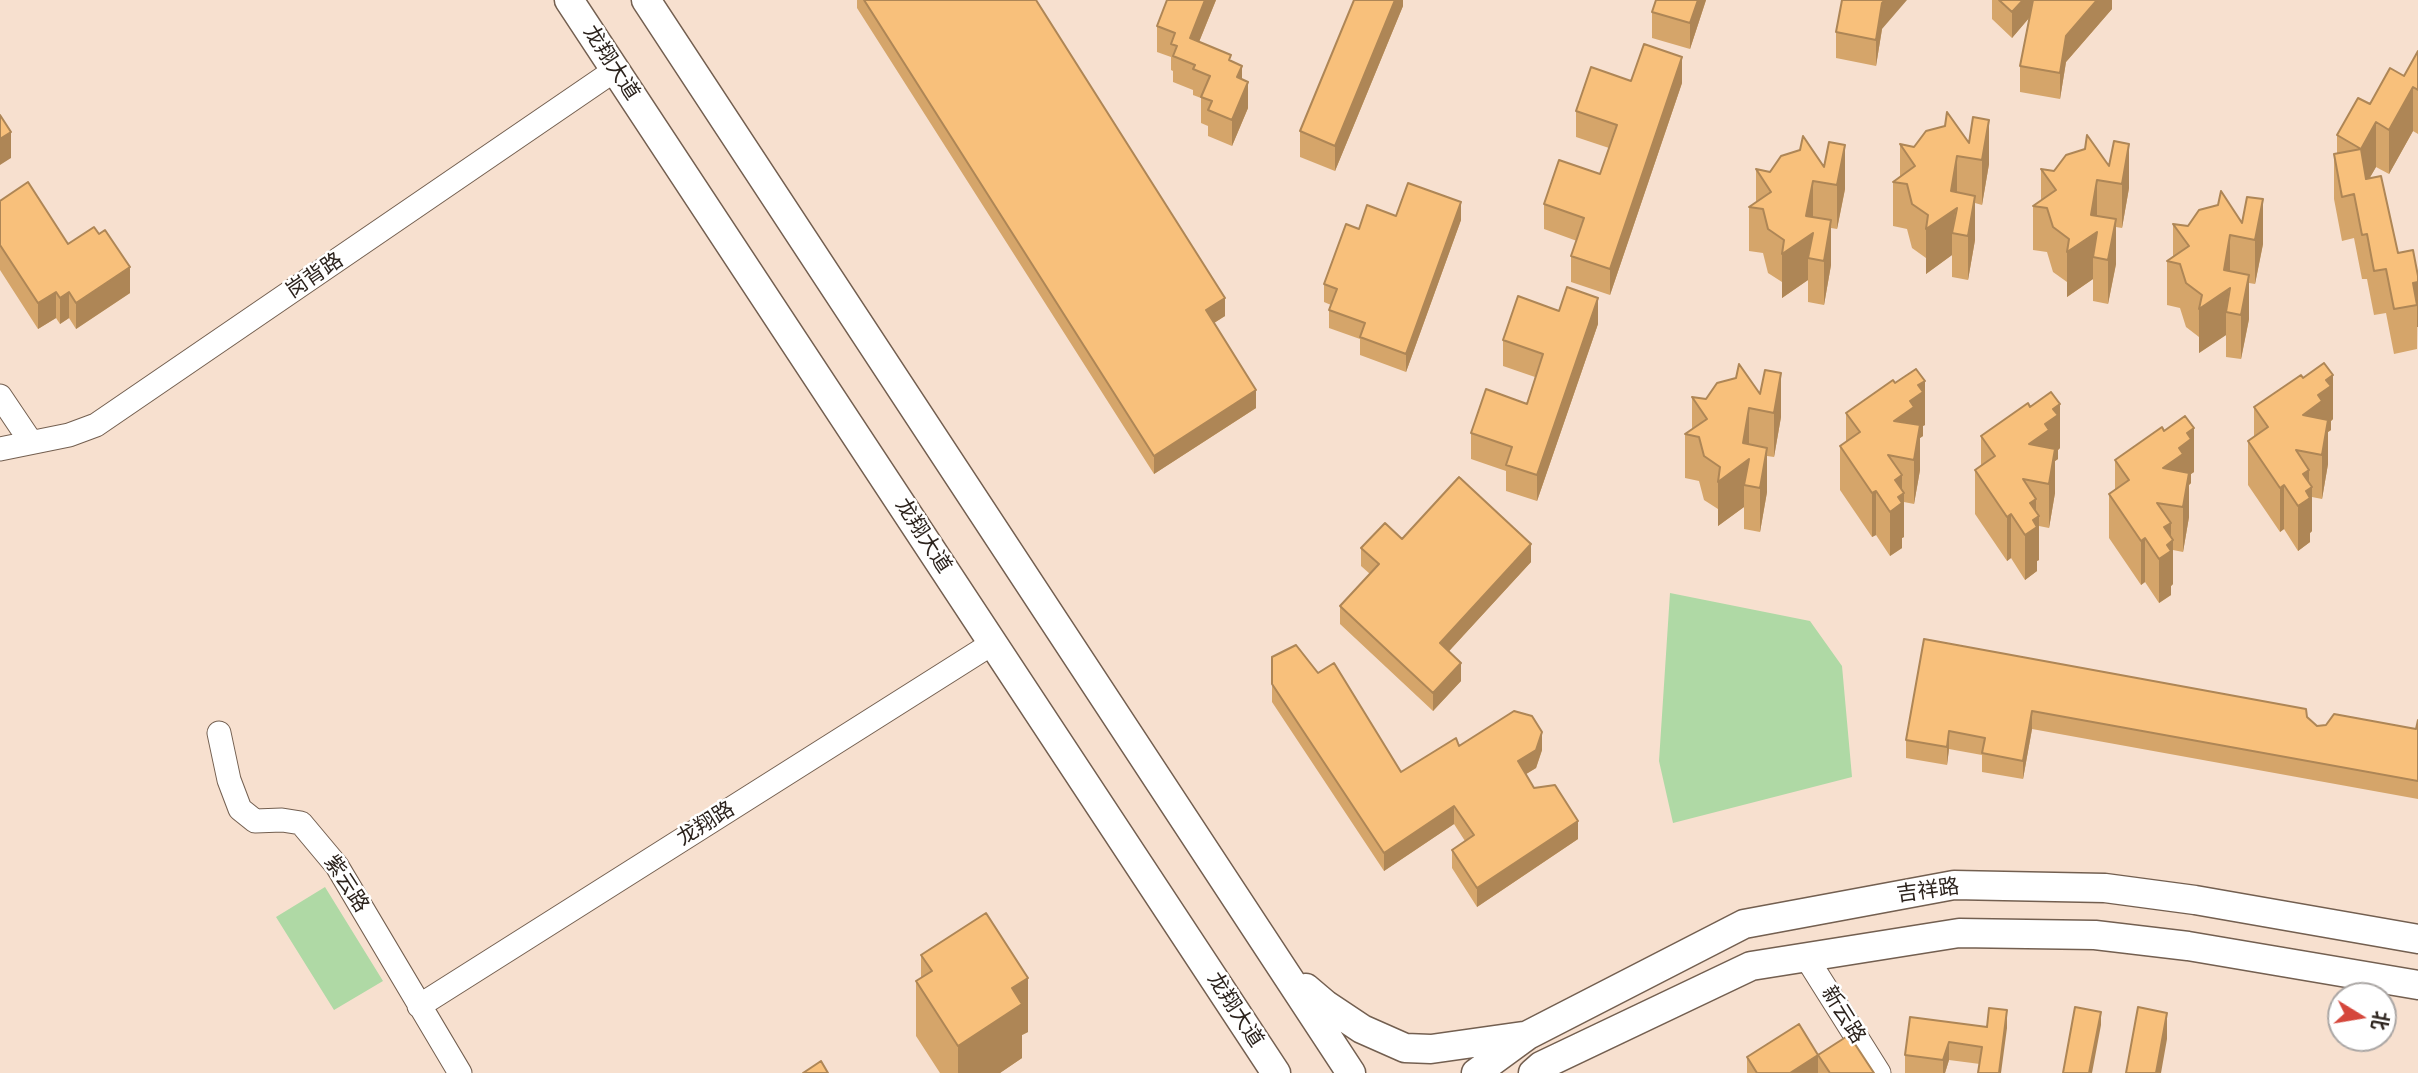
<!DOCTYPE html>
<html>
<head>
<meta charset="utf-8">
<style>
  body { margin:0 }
  #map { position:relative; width:2418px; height:1073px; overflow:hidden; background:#f7e0cf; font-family:"Noto Sans","Noto Sans SC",sans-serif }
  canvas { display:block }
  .north { position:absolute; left:2327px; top:982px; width:70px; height:70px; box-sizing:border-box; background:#fff; border:2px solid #aba7a5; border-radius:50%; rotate:101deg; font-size:19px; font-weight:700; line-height:28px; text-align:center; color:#2c231d }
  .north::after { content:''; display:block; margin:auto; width:24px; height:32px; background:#d5473c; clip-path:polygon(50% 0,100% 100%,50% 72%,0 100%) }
</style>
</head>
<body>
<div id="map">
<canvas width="2418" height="1073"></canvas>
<div class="north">北</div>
</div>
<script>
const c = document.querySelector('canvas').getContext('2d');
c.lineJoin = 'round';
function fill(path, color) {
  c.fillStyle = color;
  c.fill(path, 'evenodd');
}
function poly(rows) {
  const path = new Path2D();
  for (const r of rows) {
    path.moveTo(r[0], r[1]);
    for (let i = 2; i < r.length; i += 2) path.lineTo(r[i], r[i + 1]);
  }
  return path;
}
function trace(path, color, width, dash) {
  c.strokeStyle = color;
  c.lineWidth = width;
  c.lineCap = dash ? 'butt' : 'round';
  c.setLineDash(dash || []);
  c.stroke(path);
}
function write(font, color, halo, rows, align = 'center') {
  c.font = font + ' "Noto Sans","Noto Sans SC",sans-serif';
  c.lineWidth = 5;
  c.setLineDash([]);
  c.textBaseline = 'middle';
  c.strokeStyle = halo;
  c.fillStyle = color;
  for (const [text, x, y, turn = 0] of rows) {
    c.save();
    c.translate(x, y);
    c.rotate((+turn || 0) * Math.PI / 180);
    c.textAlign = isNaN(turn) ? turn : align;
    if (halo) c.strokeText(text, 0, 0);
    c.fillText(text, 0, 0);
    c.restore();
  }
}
fill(poly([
  [1670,593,1810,621,1842,666,1852,777,1673,823,1659,761],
  [325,887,383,981,334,1010,276,917]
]), '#afd9a5');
const minor = poly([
  [0,396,31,442],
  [0,449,69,435,96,425,615,70],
  [219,733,229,780,240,809,255,821,282,820,301,823,337,866,460,1073],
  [1806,957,1879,1073],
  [419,1006,993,643]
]);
const major = poly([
  [569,0,1276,1073],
  [646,0,1351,1073],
  [1306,988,1326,1005,1362,1029,1405,1048,1431,1049,1523,1036],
  [1476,1073,1528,1035,1744,924,1954,885,2105,888,2195,900,2418,939],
  [1533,1073,1541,1066,1751,966,1959,933,2095,935,2188,946,2418,985]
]);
trace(minor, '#735f50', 25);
trace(major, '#735f50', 31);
trace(minor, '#fff', 23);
trace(major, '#fff', 28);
fill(poly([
  [857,0,1036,0,1225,316,1214,323,1256,408,1154,474,857,8],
  [1167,0,1216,0,1199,42,1231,61,1242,79,1248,108,1232,146,1208,136,1208,126,1201,123,1201,98,1193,95,1193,90,1173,82,1173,71,1171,70,1171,57,1157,52,1157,26],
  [1403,0,1403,6,1335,171,1300,157,1300,131],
  [1656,0,1706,0,1690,49,1652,38,1652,12],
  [1992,0,2112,0,2112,9,2066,62,2060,99,2020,92,2020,66,2029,18,2012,38,1992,19],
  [1882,29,1876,66,1836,58,1836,32],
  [2390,68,2418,90,2418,134,2413,131,2389,174,2376,167,2369,179,2398,253,2418,276,2417,349,2394,354,2386,313,2374,315,2367,279,2362,279,2354,238,2342,241,2334,199,2334,154,2337,154,2337,135,2370,104],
  [1631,81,1682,83,1610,295,1571,282,1571,256,1577,241,1544,229,1544,204,1600,174,1609,148,1576,137,1576,111],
  [1969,143,1989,164,1982,205,1975,203,1975,240,1968,280,1952,277,1952,255,1926,274,1926,258,1912,248,1907,229,1893,226,1893,182,1900,177,1900,144,1914,147],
  [2085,149,2109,166,2129,188,2122,228,2116,227,2116,264,2108,304,2093,301,2093,279,2067,297,2067,282,2053,272,2047,252,2033,250,2033,206,2041,201,2041,169,2054,171],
  [1824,167,1845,189,1837,229,1831,228,1831,265,1824,305,1808,302,1808,280,1782,298,1782,282,1768,273,1763,253,1749,251,1749,207,1756,202,1756,169,1770,172],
  [0,201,68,244,130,293,76,329,69,318,60,324,56,318,38,329,0,270],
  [1396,216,1461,220,1406,372,1360,355,1360,339,1329,328,1329,310,1331,305,1324,302,1324,284,1359,229],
  [2242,223,2263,244,2255,284,2249,283,2249,319,2241,359,2226,357,2226,335,2199,353,2199,337,2186,327,2180,308,2167,305,2167,261,2173,256,2173,224,2188,226],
  [1598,324,1537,501,1506,491,1506,471,1471,459,1471,433,1527,404,1535,377,1503,366,1503,340],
  [1736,378,1760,394,1781,417,1774,457,1767,456,1767,492,1760,532,1744,529,1744,507,1718,526,1718,509,1704,500,1699,481,1685,478,1685,434,1692,429,1692,397,1706,399],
  [2254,407,2333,419,2331,421,2331,430,2328,432,2328,464,2322,499,2312,497,2312,531,2310,533,2310,542,2298,551,2284,529,2280,532,2248,485,2248,441,2254,437],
  [1846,413,1925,425,1923,426,1923,436,1920,438,1920,470,1914,504,1904,502,1904,537,1902,538,1902,548,1890,556,1876,535,1872,537,1840,490,1840,446,1846,442],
  [1981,436,2060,448,2058,450,2058,459,2055,461,2055,493,2049,528,2039,526,2039,560,2037,561,2037,571,2025,580,2011,558,2007,561,1975,514,1975,470,1981,465],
  [2115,460,2194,472,2191,474,2191,483,2189,485,2189,517,2183,552,2173,550,2173,584,2171,586,2171,595,2159,603,2145,582,2141,585,2109,538,2109,494,2115,490],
  [1361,548,1531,562,1449,651,1461,681,1433,711,1340,624,1340,606,1370,574,1361,566],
  [1924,639,2307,717,2317,726,2416,729,2418,720,2418,799,2032,729,2023,779,1982,772,1982,755,1949,749,1947,765,1906,758,1906,740],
  [1272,657,1401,772,1459,746,1542,750,1536,768,1526,774,1534,788,1578,839,1477,907,1452,868,1452,850,1465,841,1454,824,1384,871,1272,702],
  [921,955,1028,1032,1022,1035,1022,1058,1000,1073,940,1073,916,1036,916,981,921,978],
  [1987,1027,2007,1028,1980,1064,1949,1060,1945,1073,1905,1073,1905,1055],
  [1818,1055,1874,1073,1747,1073,1747,1057]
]), '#d5a56a');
fill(poly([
  [1205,0,1216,0,1190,64,1190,38],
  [1395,0,1403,0,1403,6,1335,171,1335,146],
  [1698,0,1706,0,1690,49,1690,23],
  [1885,0,1907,0,1882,29,1876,66,1876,40,1882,3],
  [2023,0,2035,0,2035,11,2012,38,2012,12],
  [2097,0,2112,0,2112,9,2066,62,2060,99,2060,73,2066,36],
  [1682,57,1682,83,1610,295,1610,269],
  [1242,66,1242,92,1237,77],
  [1248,82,1248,108,1232,146,1232,120],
  [2413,87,2413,131,2389,174,2389,130],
  [1989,120,1989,164,1982,205,1982,160],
  [2376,122,2376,167,2361,193,2361,149],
  [11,132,11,158,0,165,0,139],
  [2129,144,2129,188,2122,228,2122,184],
  [1845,145,1845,189,1837,229,1837,185],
  [1957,156,1957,200,1952,233,1952,255,1926,274,1926,229,1951,191],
  [2097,180,2097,232,2093,257,2093,279,2067,297,2067,252,2091,215],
  [1813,181,1813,233,1808,258,1808,280,1782,298,1782,254,1806,216],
  [1975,196,1975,240,1968,280,1968,236],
  [2263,199,2263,244,2255,284,2255,240],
  [1461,202,1461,220,1406,372,1406,354],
  [2116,219,2116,264,2108,304,2108,260],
  [1831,220,1831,265,1824,305,1824,261],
  [2230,235,2230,279,2226,312,2226,335,2199,353,2199,309,2224,270],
  [130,267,130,293,76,329,76,303],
  [2249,275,2249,319,2241,359,2241,315],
  [2418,282,2418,327,2417,327,2417,305,2413,283],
  [56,292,56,318,38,329,38,303],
  [69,292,69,318,60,324,60,298],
  [1225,298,1225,316,1206,328,1206,310],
  [1598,298,1598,324,1537,501,1537,475],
  [1781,373,1781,417,1774,457,1774,413],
  [2333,375,2333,419,2331,421,2331,430,2328,432,2328,464,2322,499,2322,455,2303,415,2326,380],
  [1925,381,1925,425,1923,426,1923,436,1920,438,1920,470,1914,504,1914,460,1894,421,1910,401,1918,385],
  [1256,390,1256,408,1154,474,1154,456],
  [2060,404,2060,448,2058,450,2058,459,2055,461,2055,493,2049,528,2049,484,2029,444,2045,424,2053,409],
  [1749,408,1749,459,1744,485,1744,507,1718,526,1718,482,1743,443],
  [2194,428,2194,472,2191,474,2191,483,2189,485,2189,517,2183,552,2183,507,2163,468,2179,448,2187,433],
  [1767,448,1767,492,1760,532,1760,488],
  [2309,470,2309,489,2312,487,2312,531,2310,533,2310,542,2298,551,2298,506,2303,474],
  [1902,475,1902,494,1904,493,1904,537,1902,538,1902,548,1890,556,1890,512,1895,480],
  [2284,485,2284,529,2280,532,2280,488],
  [1876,491,1876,535,1872,537,1872,493],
  [2036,499,2036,518,2039,516,2039,560,2037,561,2037,571,2025,580,2025,535,2030,503],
  [2011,514,2011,558,2007,561,2007,517],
  [2171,523,2171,542,2173,540,2173,584,2171,586,2171,595,2159,603,2159,559,2164,527],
  [2145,538,2145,582,2141,585,2141,541],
  [1531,544,1531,562,1440,661,1440,643],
  [1461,663,1461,681,1433,711,1433,693],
  [2032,711,2032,729,2023,779,2023,761],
  [1949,731,1949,749,1947,765,1947,747],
  [1542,732,1542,750,1536,768,1518,779,1518,761],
  [1454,806,1454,824,1384,871,1384,853],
  [1578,821,1578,839,1477,907,1477,888],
  [1028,978,1028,1032,1022,1035,1022,1058,1000,1073,958,1073,958,1046,1012,988],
  [2007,1010,2007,1028,2001,1073,1999,1073],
  [2101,1012,2101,1025,2092,1073,2089,1073],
  [2167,1013,2167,1039,2161,1073,2156,1073],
  [1949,1042,1949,1060,1945,1073,1943,1073,1943,1060],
  [1818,1055,1818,1073,1790,1073]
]), '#ae8656');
const building = poly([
  [864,0,1036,0,1225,298,1206,310,1256,390,1154,456,864,0],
  [1167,0,1205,0,1190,38,1231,55,1229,60,1242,66,1237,77,1248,82,1232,120,1208,110,1212,101,1201,97,1210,76,1193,69,1195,65,1173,56,1177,46,1171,44,1175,33,1157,26,1167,0],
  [1354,0,1395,0,1335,146,1300,131,1354,0],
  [1656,0,1698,0,1690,23,1652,12,1656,0],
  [1842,0,1885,0,1882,3,1876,40,1836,32,1842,0],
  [1999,0,2023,0,2012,12,1999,0],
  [2033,0,2097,0,2066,36,2060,73,2020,66,2033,0],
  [1644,44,1682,57,1610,269,1571,256,1584,218,1544,204,1559,160,1600,174,1617,125,1576,111,1591,67,1631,81,1644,44],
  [2418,51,2418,90,2413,87,2389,130,2376,122,2361,149,2337,135,2358,98,2370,104,2390,68,2404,76,2418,51],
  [1947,112,1969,143,1973,117,1989,120,1982,160,1957,156,1951,191,1975,196,1968,236,1952,233,1957,208,1926,229,1928,215,1912,204,1907,184,1893,182,1915,166,1900,144,1914,147,1926,131,1945,126,1947,112],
  [0,115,11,132,0,139,0,115],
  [2087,135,2109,166,2114,141,2129,144,2122,184,2097,180,2091,215,2116,219,2108,260,2093,257,2097,232,2067,252,2069,239,2053,227,2047,208,2033,206,2056,190,2041,169,2054,171,2066,155,2085,149,2087,135],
  [1803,136,1824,167,1829,142,1845,145,1837,185,1813,181,1806,216,1831,220,1824,261,1808,258,1813,233,1782,254,1784,240,1768,229,1763,209,1749,207,1771,192,1756,169,1770,172,1781,156,1800,150,1803,136],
  [2361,149,2366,179,2381,176,2398,253,2413,250,2418,276,2418,282,2413,283,2417,305,2394,309,2386,269,2374,271,2367,234,2362,235,2354,194,2342,197,2334,154,2361,149],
  [28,182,68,244,94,227,99,234,105,230,130,267,76,303,69,292,60,298,56,292,38,303,0,245,0,201,28,182],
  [1408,183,1461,202,1406,354,1360,337,1365,323,1329,310,1337,289,1324,284,1346,224,1359,229,1367,205,1396,216,1408,183],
  [2221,191,2242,223,2247,197,2263,199,2255,240,2230,235,2224,270,2249,275,2241,315,2226,312,2230,288,2199,309,2202,295,2186,283,2180,264,2167,261,2189,246,2173,224,2188,226,2199,210,2218,205,2221,191],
  [1567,287,1598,298,1537,475,1506,465,1512,447,1471,433,1486,389,1527,404,1543,354,1503,340,1518,296,1559,311,1567,287],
  [2324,363,2333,375,2326,380,2331,386,2318,395,2322,401,2303,415,2328,420,2322,455,2296,450,2309,470,2303,474,2312,487,2306,491,2310,498,2298,506,2284,485,2280,488,2248,441,2268,427,2254,407,2301,375,2303,378,2324,363],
  [1739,364,1760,394,1765,370,1781,373,1774,413,1749,408,1743,443,1767,448,1760,488,1744,485,1749,459,1718,482,1720,467,1704,456,1699,437,1685,434,1707,419,1692,397,1706,399,1717,383,1736,378,1739,364],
  [1916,369,1925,381,1918,385,1923,392,1910,401,1914,407,1894,421,1920,425,1914,460,1888,455,1902,475,1895,480,1904,493,1898,497,1902,503,1890,512,1876,491,1872,493,1840,446,1860,432,1846,413,1893,380,1895,383,1916,369],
  [2051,392,2060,404,2053,409,2058,415,2045,424,2049,430,2029,444,2055,449,2049,484,2023,479,2036,499,2030,503,2039,516,2033,520,2037,527,2025,535,2011,514,2007,517,1975,470,1995,456,1981,436,2028,403,2030,407,2051,392],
  [2185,416,2194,428,2187,433,2191,439,2179,448,2183,454,2163,468,2189,473,2183,507,2157,503,2171,523,2164,527,2173,540,2167,545,2171,551,2159,559,2145,538,2141,541,2109,494,2129,480,2115,460,2162,427,2164,431,2185,416],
  [1459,477,1531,544,1440,643,1461,663,1433,693,1340,606,1379,564,1361,548,1385,523,1402,539,1459,477],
  [1924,639,2306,709,2307,717,2317,726,2326,725,2334,714,2416,729,2418,720,2418,781,2032,711,2023,761,1982,753,1985,738,1949,731,1947,747,1906,740,1924,639],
  [1296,645,1318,673,1334,663,1401,772,1456,738,1459,746,1514,711,1532,716,1542,732,1536,750,1518,761,1534,788,1555,785,1578,821,1477,888,1452,850,1474,835,1454,806,1384,853,1272,684,1272,657,1296,645],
  [986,913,1028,978,1012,988,1022,1004,958,1046,916,981,932,971,921,955,986,913],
  [2075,1007,2101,1012,2089,1073,2063,1073,2075,1007],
  [2138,1007,2167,1013,2156,1073,2126,1073,2138,1007],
  [1989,1008,2007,1010,1999,1073,1978,1073,1982,1047,1949,1042,1943,1060,1905,1055,1910,1017,1987,1027,1989,1008],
  [1799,1024,1818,1055,1790,1073,1757,1073,1747,1057,1799,1024],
  [1849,1035,1874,1073,1830,1073,1818,1055,1849,1035],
  [821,1061,828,1073,803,1073,821,1061]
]);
fill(building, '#f8c07b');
trace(building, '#ae8656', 2);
write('21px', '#2c231d', '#fff', [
  ["龙翔大道",611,63,57],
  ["岗背路",315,276,-34],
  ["龙翔大道",923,536,57],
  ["龙翔路",706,824,-32],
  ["紫云路",346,884,57],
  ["吉祥路",1928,891,-8],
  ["龙翔大道",1235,1010,57],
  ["新云路",1843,1015,58]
]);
</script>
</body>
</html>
